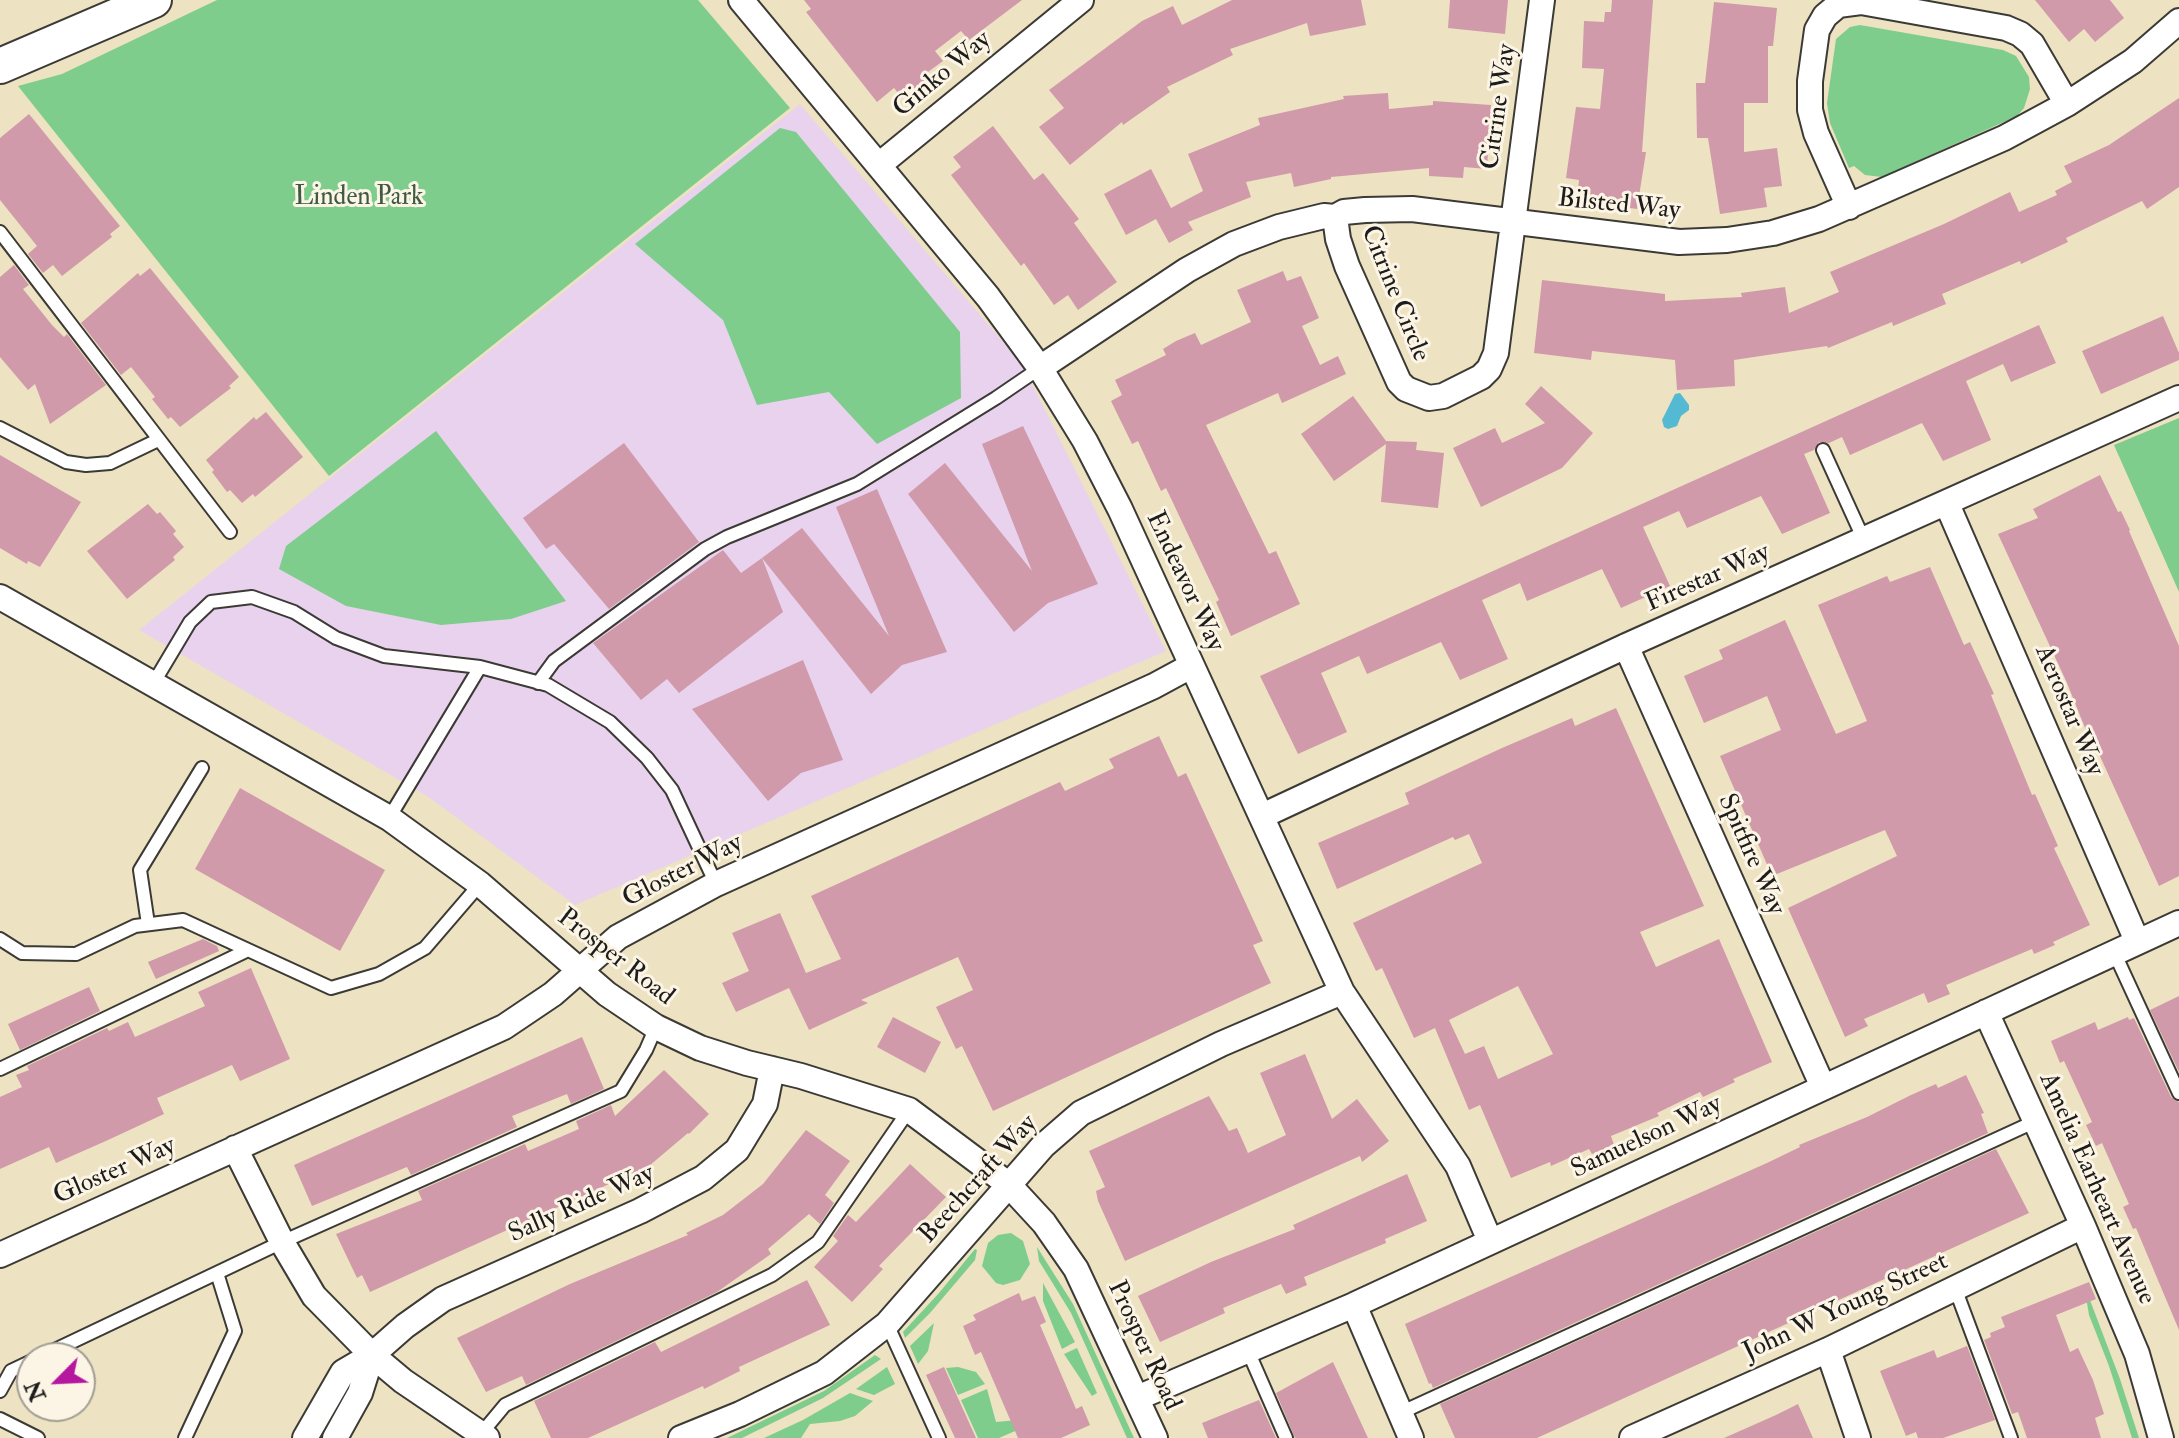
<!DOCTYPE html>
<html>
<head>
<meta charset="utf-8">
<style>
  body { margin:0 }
  #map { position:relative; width:2179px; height:1438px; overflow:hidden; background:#ede2c1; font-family:"IM FELL Double Pica",serif }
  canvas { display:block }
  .north { position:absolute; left:16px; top:1342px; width:80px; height:80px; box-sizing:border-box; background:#fcf5e5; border:2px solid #a29e95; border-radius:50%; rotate:246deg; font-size:22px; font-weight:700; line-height:32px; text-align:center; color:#1c1c1c }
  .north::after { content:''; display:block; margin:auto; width:28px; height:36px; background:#b5179e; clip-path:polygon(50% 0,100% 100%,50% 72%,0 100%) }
</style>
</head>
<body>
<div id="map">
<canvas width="2179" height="1438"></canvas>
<div class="north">N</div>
</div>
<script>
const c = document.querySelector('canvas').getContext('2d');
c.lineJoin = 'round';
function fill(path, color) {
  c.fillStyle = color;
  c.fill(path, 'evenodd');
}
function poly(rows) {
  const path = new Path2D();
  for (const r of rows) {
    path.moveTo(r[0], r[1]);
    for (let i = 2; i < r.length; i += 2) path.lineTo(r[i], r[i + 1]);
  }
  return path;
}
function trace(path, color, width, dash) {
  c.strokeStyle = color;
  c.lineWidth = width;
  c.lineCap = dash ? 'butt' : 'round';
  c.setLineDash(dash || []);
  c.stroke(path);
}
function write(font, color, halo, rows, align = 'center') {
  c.font = font + ' "IM FELL Double Pica",serif';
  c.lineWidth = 6;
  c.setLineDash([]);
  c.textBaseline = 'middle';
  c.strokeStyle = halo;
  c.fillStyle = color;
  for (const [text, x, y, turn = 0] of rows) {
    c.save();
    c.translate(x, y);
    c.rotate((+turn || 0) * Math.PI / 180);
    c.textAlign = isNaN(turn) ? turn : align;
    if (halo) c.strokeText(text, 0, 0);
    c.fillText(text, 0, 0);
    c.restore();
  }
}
fill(poly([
  [800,104,1022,364,1166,651,575,905,427,796,139,630]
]), '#e9d2ee');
fill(poly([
  [217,0,698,0,790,108,329,476,18,86,62,74],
  [1860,25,2003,50,2016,56,2029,77,2030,89,2024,108,2017,116,1882,177,1865,175,1854,166,1849,168,1830,123,1827,103,1836,39,1850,27],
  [780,128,796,132,960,332,961,398,877,444,829,392,757,405,723,320,635,244],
  [2179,418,2179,592,2114,445],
  [436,431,566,601,511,619,441,625,346,606,279,569,286,546],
  [1011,1233,1023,1241,1030,1264,1020,1280,1003,1285,996,1283,982,1266,988,1243,998,1235],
  [1037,1247,1073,1304,1134,1438,1127,1438,1071,1313,1039,1261],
  [975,1249,977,1250,975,1260,930,1313,905,1338,903,1332,939,1293],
  [1043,1283,1075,1342,1062,1349,1043,1301],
  [2088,1295,2120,1379,2139,1438,2132,1438,2109,1366,2089,1315,2086,1297],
  [934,1323,928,1351,918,1364,910,1346],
  [1077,1348,1097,1393,1092,1396,1064,1354],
  [875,1355,881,1359,823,1398,742,1438,727,1438,824,1391],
  [887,1367,895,1384,874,1395,856,1389],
  [958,1367,976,1372,985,1384,958,1395,946,1368],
  [987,1389,996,1422,1018,1420,1029,1425,999,1438,978,1438,961,1400],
  [850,1393,873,1401,855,1416,840,1421,810,1424,801,1438,764,1438,803,1420]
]), '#7ecd8c');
fill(poly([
  [1680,393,1689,405,1689,410,1681,416,1677,426,1668,429,1664,427,1662,420,1675,394]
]), '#54b9d2');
fill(poly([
  [804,0,1022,0,969,40,961,31,935,51,943,61,928,72,930,76,902,98,894,88,877,102,806,12,811,9],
  [1232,0,1361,0,1366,25,1310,36,1307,23,1230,49,1233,55,1167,87,1170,92,1123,125,1122,122,1070,165,1039,127,1064,108,1049,90,1142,21,1173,6,1182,25],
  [1450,0,1508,0,1505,34,1448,28],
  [1612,0,1653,0,1642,152,1646,152,1637,209,1577,200,1579,180,1566,178,1576,107,1600,109,1604,69,1582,68,1584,21,1604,22,1605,12,1611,12],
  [2035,0,2110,0,2124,18,2095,42,2084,29,2069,42],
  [1714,2,1777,8,1773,46,1768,46,1768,103,1744,103,1744,152,1777,148,1782,186,1764,188,1767,207,1720,214,1708,138,1697,138,1696,83,1705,83],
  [1388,93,1389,109,1433,105,1433,101,1491,105,1487,169,1464,167,1463,178,1429,176,1429,168,1331,177,1331,179,1294,187,1291,173,1246,182,1251,197,1188,222,1193,230,1169,243,1156,219,1126,235,1104,194,1151,169,1171,208,1203,191,1188,154,1260,125,1258,118,1344,99,1343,96],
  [2179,98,2179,187,2147,209,2142,201,2066,238,2068,242,2021,264,2020,261,1942,294,1946,304,1893,326,1892,322,1828,348,1827,346,1734,360,1735,386,1677,390,1675,360,1592,351,1591,360,1534,353,1542,280,1665,294,1665,301,1742,297,1741,293,1785,287,1789,313,1839,292,1830,272,1944,224,2010,192,2019,212,2057,195,2055,191,2072,182,2064,166,2109,145],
  [29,114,120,226,110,234,112,237,62,276,53,265,43,273,28,254,37,246,0,200,0,138],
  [993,126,1034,180,1043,173,1079,219,1074,223,1117,282,1078,310,1068,295,1054,305,1024,263,1021,266,951,175,961,167,953,157],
  [14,265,29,285,23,289,52,325,64,337,67,334,106,385,50,424,35,384,28,390,0,357,0,277],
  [150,268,239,377,229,386,231,388,180,427,171,417,168,419,152,399,155,397,131,367,121,375,81,323,138,273,140,276],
  [1283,271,1287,281,1301,276,1319,318,1302,326,1320,365,1338,356,1346,374,1282,403,1278,393,1206,425,1269,554,1276,551,1300,604,1231,636,1216,602,1219,600,1166,488,1161,491,1138,441,1132,444,1111,401,1122,395,1115,380,1166,355,1163,349,1176,341,1195,333,1201,345,1251,322,1237,290],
  [2163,316,2179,353,2179,360,2101,394,2082,351],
  [2039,325,2056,363,2011,382,2003,364,1966,381,1991,440,1943,461,1922,423,1850,455,1842,437,1829,443,1819,442,1814,450,1804,454,1830,513,1782,534,1761,496,1687,528,1679,511,1643,527,1670,586,1621,608,1602,569,1527,601,1520,583,1482,600,1508,659,1460,680,1441,642,1367,674,1359,656,1321,673,1347,732,1298,754,1260,676],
  [1541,386,1593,433,1562,468,1481,507,1453,448,1495,428,1502,443,1545,423,1525,404],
  [1353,396,1386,441,1417,442,1416,450,1444,453,1438,508,1381,502,1386,444,1334,481,1301,434],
  [266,412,303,457,255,497,253,494,242,503,230,490,227,492,212,472,214,470,206,460,254,417,256,420],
  [1023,426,1098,584,1048,603,1014,632,908,494,945,463,1032,571,982,444],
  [624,443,699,542,609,609,554,544,546,549,523,518],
  [0,455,81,502,40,567,28,561,27,564,0,548],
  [2100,475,2118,512,2121,511,2130,530,2129,531,2179,646,2179,876,2159,886,2089,732,2087,733,2067,683,1998,534,2038,518,2033,509],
  [877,489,947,652,902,665,871,694,762,558,802,528,889,636,836,507],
  [148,504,157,514,160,512,176,531,173,534,184,547,173,557,175,560,127,599,87,551],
  [723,550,741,573,762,558,783,612,679,693,667,679,641,700,593,643],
  [1930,567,1964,645,1970,642,1994,694,1991,695,2032,795,2035,794,2058,846,2054,848,2090,925,2053,942,2055,945,2034,954,2032,949,1946,985,1950,994,1928,1003,1924,993,1864,1019,1868,1026,1845,1037,1788,908,1897,856,1885,830,1772,876,1720,756,1781,730,1767,696,1704,723,1684,676,1723,659,1719,650,1785,620,1836,734,1867,721,1818,605,1887,576,1890,582],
  [803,660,843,760,801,773,768,801,692,709],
  [1616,708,1704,906,1640,932,1656,967,1719,939,1772,1062,1733,1079,1735,1082,1703,1097,1700,1092,1657,1113,1659,1116,1611,1136,1614,1145,1592,1154,1589,1149,1551,1166,1550,1162,1511,1178,1480,1105,1469,1110,1435,1028,1414,1038,1382,968,1376,971,1353,923,1482,863,1469,834,1455,840,1453,837,1337,889,1318,843,1409,804,1405,793,1502,748,1572,718,1575,726],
  [1518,986,1553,1054,1498,1079,1484,1046,1465,1054,1449,1020],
  [1159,736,1178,777,1186,773,1263,941,1253,945,1271,983,993,1111,962,1046,956,1049,936,1007,973,990,958,957,861,1000,868,1003,809,1030,789,988,736,1012,722,983,749,971,732,933,780,913,806,973,841,959,811,896,1060,782,1065,791,1114,768,1109,759],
  [240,788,385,870,340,951,195,869],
  [203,939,217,946,219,951,156,979,148,962],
  [251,968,290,1059,240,1081,232,1065,157,1098,164,1114,108,1140,56,1163,49,1147,0,1169,0,1097,22,1087,16,1075,29,1070,27,1066,107,1028,109,1031,128,1022,135,1037,205,1006,198,992],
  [89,987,100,1011,20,1050,8,1024],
  [2179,996,2179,1072,2150,1010],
  [893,1017,941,1042,925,1073,877,1047],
  [2128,1017,2129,1020,2134,1018,2171,1097,2179,1102,2179,1330,2136,1228,2133,1229,2123,1207,2129,1204,2102,1143,2096,1146,2086,1125,2092,1122,2064,1061,2060,1063,2051,1041,2095,1022,2098,1030],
  [582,1037,604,1089,571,1104,567,1094,512,1116,517,1127,411,1175,407,1167,312,1206,294,1165],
  [1305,1054,1332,1119,1357,1099,1389,1141,1362,1162,1360,1156,1125,1261,1098,1201,1096,1191,1105,1187,1089,1151,1209,1096,1229,1131,1237,1128,1248,1153,1286,1135,1260,1073],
  [664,1070,709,1114,689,1134,688,1133,649,1166,370,1292,362,1275,357,1278,336,1234,422,1200,418,1191,525,1144,528,1151,579,1129,576,1121,611,1105,615,1116],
  [1966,1075,1984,1113,1981,1114,1988,1133,1433,1388,1431,1383,1429,1384,1405,1324,1767,1163,1800,1147,1799,1145,1867,1117,1911,1095,1936,1084,1938,1088],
  [806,1130,850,1161,825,1195,834,1203,820,1224,809,1214,768,1249,771,1254,717,1292,526,1385,522,1376,486,1392,457,1338,570,1284,688,1235,686,1233,723,1215,763,1184],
  [1996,1149,2029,1213,1537,1438,1455,1438,1440,1404],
  [910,1164,946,1197,879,1266,883,1269,852,1302,814,1267,838,1241,833,1236,848,1215,856,1222],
  [1407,1174,1427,1221,1385,1239,1386,1243,1304,1277,1307,1285,1286,1294,1281,1284,1223,1308,1225,1313,1160,1342,1138,1296,1211,1262,1295,1229,1293,1225],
  [807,1280,830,1325,739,1367,740,1371,704,1389,703,1386,588,1438,551,1438,534,1401,655,1342,661,1352],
  [2089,1282,2096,1299,2056,1315,2070,1352,2078,1348,2093,1380,2104,1414,2095,1418,2101,1438,2027,1438,2018,1412,2012,1414,1984,1340,1991,1337,1990,1333,2005,1327,2001,1317],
  [1019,1293,1022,1301,1035,1296,1046,1322,1040,1325,1076,1409,1082,1406,1090,1425,1061,1438,1018,1438,981,1352,975,1355,963,1326,976,1320,973,1315],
  [1967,1346,1995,1420,1943,1438,1918,1438,1916,1432,1906,1436,1880,1371,1934,1350,1937,1358],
  [1333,1362,1368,1438,1295,1438,1276,1393],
  [944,1367,976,1438,955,1438,926,1375],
  [1259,1400,1276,1438,1208,1438,1202,1423],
  [1798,1404,1813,1438,1724,1438,1776,1415]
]), '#d19aaa');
const lane = poly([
  [0,232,230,532],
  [0,428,66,462,86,465,110,463,158,440],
  [1823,450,1864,540],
  [538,683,554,661,705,549,727,537,857,484,996,398,1040,368],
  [153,684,190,622,211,602,252,597,294,612,336,638,384,656,480,667,548,685,610,722,647,758,672,790,716,884],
  [389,818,480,667],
  [148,924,140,870,202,768],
  [0,939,22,953,76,954,135,926,183,920,248,950,0,1069],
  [248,950,331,988,379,974,425,948,480,884],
  [2114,952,2179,1093],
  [1955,1288,2011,1438],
  [887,1324,939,1438],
  [1248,1351,1286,1438],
  [38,1358,282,1242,621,1091,646,1050,656,1027],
  [0,1391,11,1371,32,1361],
  [1400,1413,2036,1121],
  [0,1419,38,1438],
  [480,1435,505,1405,772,1275,818,1242,909,1110],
  [185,1438,235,1331,217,1273]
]);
const street = poly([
  [741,0,988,297,1040,368,1085,441,1120,509,1342,992,1458,1166,1490,1241],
  [879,165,1081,0],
  [1849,207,1816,133,1810,110,1810,81,1817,30,1825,16,1838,5,1861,2,2006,28,2020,34,2032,44,2067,104],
  [1335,217,1338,239,1347,266,1399,382,1406,389,1429,398,1443,396,1481,377,1489,369,1496,353,1542,0],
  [1040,368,1187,270,1234,244,1279,227,1324,216,1335,217,1344,212,1365,210,1412,209,1679,242,1727,240,1773,233,1819,219,2004,138,2067,104,2133,61,2179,21],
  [1947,504,2137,941],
  [0,597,389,818,480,884,607,994,656,1027,700,1048,747,1063,801,1076,909,1110,1008,1184,1044,1223,1076,1269,1155,1438],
  [1626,646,1823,1087],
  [1262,816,1626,646,2179,398],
  [1986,1012,2083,1226,2137,1354,2161,1438],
  [235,1148,282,1242,314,1296,372,1355,403,1381,487,1438],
  [0,1255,504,1027,553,994,618,937,716,884,1154,686,1191,666],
  [1354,1305,1411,1438],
  [1828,1350,1858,1438],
  [1137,1398,1354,1305,2179,923],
  [305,1438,343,1372,372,1355,405,1326,443,1299,640,1211,703,1178,737,1150,765,1104,772,1069],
  [335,1438,360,1393,372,1355],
  [681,1438,740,1414,824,1373,887,1324,1043,1146,1081,1113,1221,1044,1342,992],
  [1632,1438,1828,1350,2083,1226]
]);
const secondary = poly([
  [0,66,154,0]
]);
trace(lane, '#3b3a35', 16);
trace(street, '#3b3a35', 28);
trace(secondary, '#3b3a35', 38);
trace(lane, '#fff', 12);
trace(street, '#fff', 24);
trace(secondary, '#fff', 34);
write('26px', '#1c1c1c', '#fcf5e5', [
  ["Ginko Way",943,75,-40],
  ["Citrine Way",1500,107,-82],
  ["Bilsted Way",1619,206,6],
  ["Citrine Circle",1394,294,68],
  ["Firestar Way",1708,579,-24],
  ["Endeavor Way",1184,582,65],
  ["Aerostar Way",2068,711,67],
  ["Spitfire Way",1750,855,66],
  ["Gloster Way",683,872,-27],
  ["Prosper Road",615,958,38],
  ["Samuelson Way",1647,1138,-25],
  ["Gloster Way",115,1172,-24],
  ["Beechcraft Way",979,1180,-48],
  ["Amelia Earheart Avenue",2096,1189,66],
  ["Sally Ride Way",582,1205,-24],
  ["John W Young Street",1846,1308,-25],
  ["Prosper Road",1143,1346,65]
]);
write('26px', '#3e5a43', '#fcf5e5', [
  ["Linden Park",359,198]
]);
</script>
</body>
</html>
